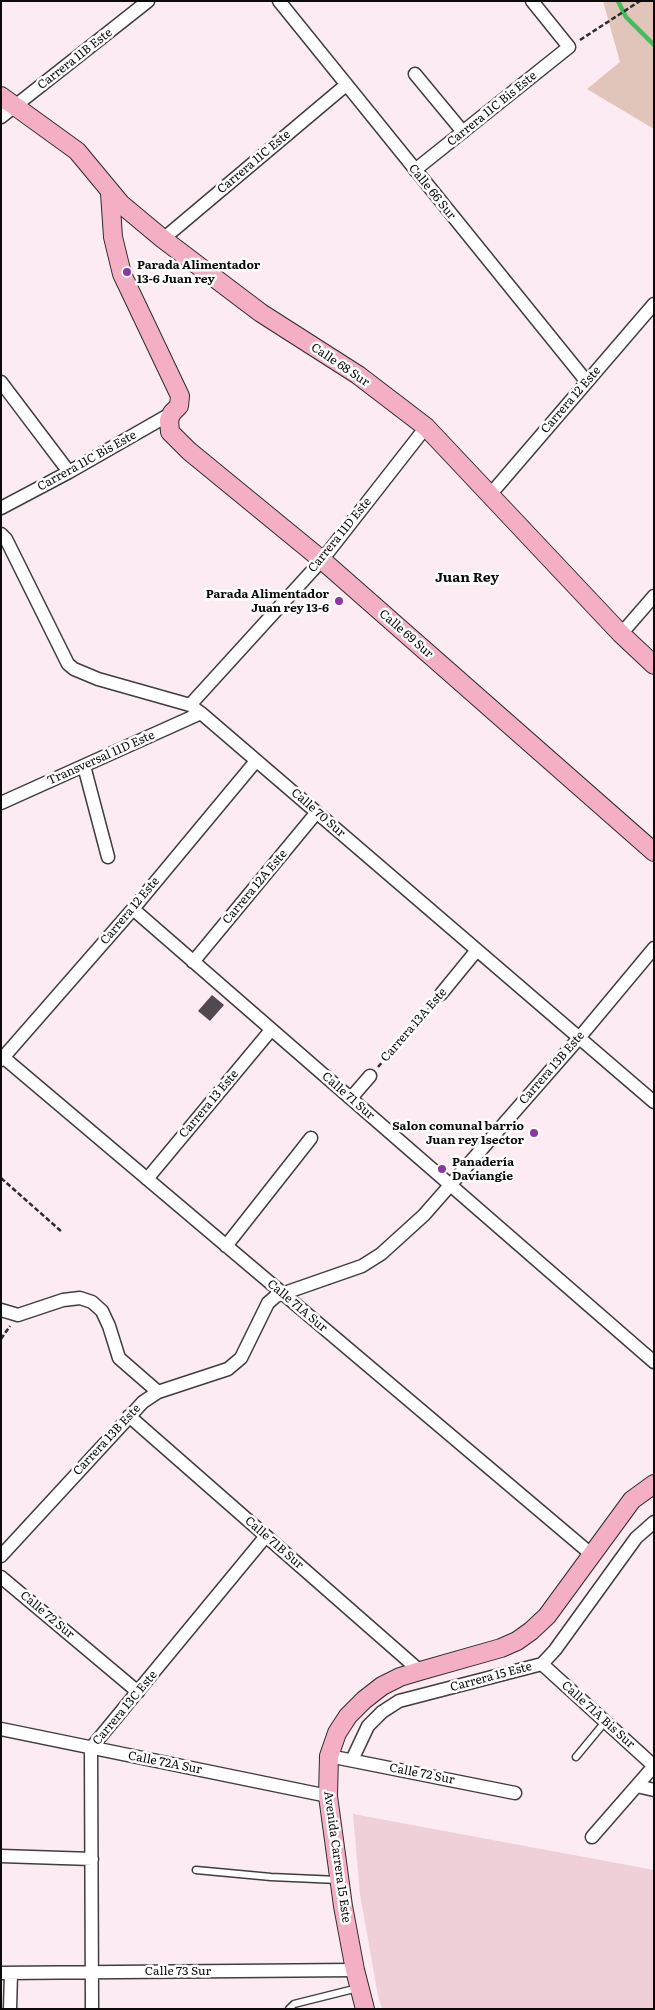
<!DOCTYPE html>
<html>
<head>
<meta charset="utf-8">
<style>
  body { margin:0 }
  #map { position:relative; width:655px; height:2010px; overflow:hidden; background:#fcebf2; font-family:Literata,serif }
  canvas { display:block }
  .frame { position:absolute; inset:0; border:2px solid #0b0b0b; pointer-events:none }
</style>
</head>
<body>
<div id="map">
<canvas width="655" height="2010"></canvas>
<div class="frame"></div>
</div>
<script>
const c = document.querySelector('canvas').getContext('2d');
c.lineJoin = 'round';
function fill(path, color) {
  c.fillStyle = color;
  c.fill(path, 'evenodd');
}
function poly(rows) {
  const path = new Path2D();
  for (const r of rows) {
    path.moveTo(r[0], r[1]);
    for (let i = 2; i < r.length; i += 2) path.lineTo(r[i], r[i + 1]);
  }
  return path;
}
function trace(path, color, width, dash) {
  c.strokeStyle = color;
  c.lineWidth = width;
  c.lineCap = dash ? 'butt' : 'round';
  c.setLineDash(dash || []);
  c.stroke(path);
}
function write(font, color, halo, rows, align = 'center') {
  c.font = font + ' Literata,serif';
  c.lineWidth = 5;
  c.setLineDash([]);
  c.textBaseline = 'middle';
  c.strokeStyle = halo;
  c.fillStyle = color;
  for (const [text, x, y, turn = 0] of rows) {
    c.save();
    c.translate(x, y);
    c.rotate((+turn || 0) * Math.PI / 180);
    c.textAlign = isNaN(turn) ? turn : align;
    if (halo) c.strokeText(text, 0, 0);
    c.fillText(text, 0, 0);
    c.restore();
  }
}
fill(poly([
  [353,1814,654,1870,654,2009,382,2009,378,1996,360,1894]
]), '#efcfd8');
fill(poly([
  [603,1,654,1,654,129,587,89,620,62]
]), '#e2c5ba');
trace(poly([
  [618,1,626,17,654,45]
]), '#47ba5e', 4.5);
fill(poly([
  [212,995,224,1005,210,1021,198,1011]
]), '#524950');
const lane = poly([
  [576,1757,605,1722],
  [196,1870,271,1877,338,1880],
  [289,2009,294,2004,358,1988]
]);
const street = poly([
  [279,1,587,382],
  [415,74,463,132],
  [1,117,148,1],
  [415,170,569,47,532,1],
  [163,239,346,85],
  [1,382,69,472],
  [489,496,654,304],
  [1,508,69,472,172,413],
  [1,534,6,539,68,664,74,669,98,679,190,705,201,713,654,1102],
  [621,634,654,596],
  [190,705,322,560,426,427],
  [84,766,108,857],
  [1,803,201,713],
  [133,909,654,1362],
  [193,962,317,812],
  [441,994,477,950],
  [3,1057,591,1554],
  [1,1060,133,909,256,761],
  [351,1098,370,1076],
  [147,1179,271,1030],
  [226,1246,311,1138],
  [1,1310,18,1315,63,1300,80,1298,92,1302,102,1311,109,1326,119,1358,158,1392],
  [129,1416,420,1671],
  [1,1556,143,1402,158,1392,228,1369,241,1358,268,1303,276,1296,362,1266,381,1254,424,1215,579,1038,654,948],
  [1,1577,138,1692],
  [542,1664,654,1766,592,1837],
  [1,1729,328,1796],
  [329,1756,515,1793],
  [352,1760,368,1726,382,1712,399,1701,542,1664,555,1650,636,1538,654,1522],
  [637,1786,654,1790],
  [1,1856,92,1859],
  [1,1973,355,1970],
  [10,2009,11,1973],
  [92,2009,91,1748,266,1536]
]);
const secondary = poly([
  [1,96,77,151,121,204,163,239,261,313,358,375,426,427,621,634,654,665],
  [110,193,113,237,122,274,180,396,179,406,172,413,169,420,170,432,189,451,322,560,654,852],
  [365,2009,355,1970,343,1906,328,1796,329,1756,337,1733,348,1716,364,1700,382,1686,400,1677,420,1671,501,1648,517,1641,531,1631,547,1616,632,1500,654,1484]
]);
trace(lane, '#3e3e3e', 9);
trace(street, '#3e3e3e', 15);
trace(secondary, '#2d2d2d', 20);
trace(poly([
  [580,40,640,1],
  [378,1067,434,1003],
  [1,1178,62,1232],
  [1,1339,10,1326]
]), '#2d2d2d', 2.5, [5, 2.5]);
trace(lane, '#fff', 6);
trace(street, '#fff', 12);
trace(secondary, '#f4afc4', 18);
for (const [x, y, r, color] of [
  [127,272,5,"#8b36a7"],
  [339,601,5,"#8b36a7"],
  [534,1133,5,"#8b36a7"],
  [442,1169,5,"#8b36a7"]
]) {
  const dot = new Path2D();
  dot.arc(x, y, r, 0, 2 * Math.PI);
  c.fillStyle = color;
  c.fill(dot);
  trace(dot, '#fff', 2);
}
write('12px', '#0b0b0b', '#fff', [
  ["Carrera 11B Este",75,59,-38],
  ["Carrera 11C Bis Este",492,109,-39],
  ["Carrera 11C Este",254,162,-40],
  ["Calle 66 Sur",432,192,51],
  ["Calle 68 Sur",340,365,34],
  ["Carrera 12 Este",571,400,-49],
  ["Carrera 11C Bis Este",87,461,-29],
  ["Carrera 11D Este",340,535,-51],
  ["Calle 69 Sur",406,634,41],
  ["Transversal 11D Este",101,758,-24],
  ["Calle 70 Sur",318,813,41],
  ["Carrera 12A Este",255,887,-50],
  ["Carrera 12 Este",130,911,-50],
  ["Carrera 13A Este",414,1025,-49],
  ["Carrera 13B Este",552,1068,-49],
  ["Calle 71 Sur",348,1096,41],
  ["Carrera 13 Este",209,1104,-50],
  ["Calle 71A Sur",297,1306,40],
  ["Carrera 13B Este",107,1440,-47],
  ["Calle 71B Sur",274,1543,41],
  ["Calle 72 Sur",47,1615,40],
  ["Carrera 15 Este",491,1677,-15],
  ["Carrera 13C Este",125,1708,-50],
  ["Calle 71A Bis Sur",598,1715,42],
  ["Calle 72A Sur",165,1763,11],
  ["Calle 72 Sur",422,1774,11],
  ["Avenida Carrera 15 Este",337,1857,82],
  ["Calle 73 Sur",178,1971]
]);
write('bold 12px', '#0b0b0b', '#fff', [
  ["Parada Alimentador",137,265],
  ["13-6 Juan rey",137,279],
  ["Parada Alimentador",329,594,"right"],
  ["Juan rey 13-6",329,608,"right"],
  ["Salon comunal barrio",524,1126,"right"],
  ["Juan rey 1sector",524,1140,"right"],
  ["Panadería",452,1162],
  ["Daviangie",452,1176]
], 'left');
write('bold 14px', '#0b0b0b', '#fff', [
  ["Juan Rey",467,578]
]);
</script>
</body>
</html>
